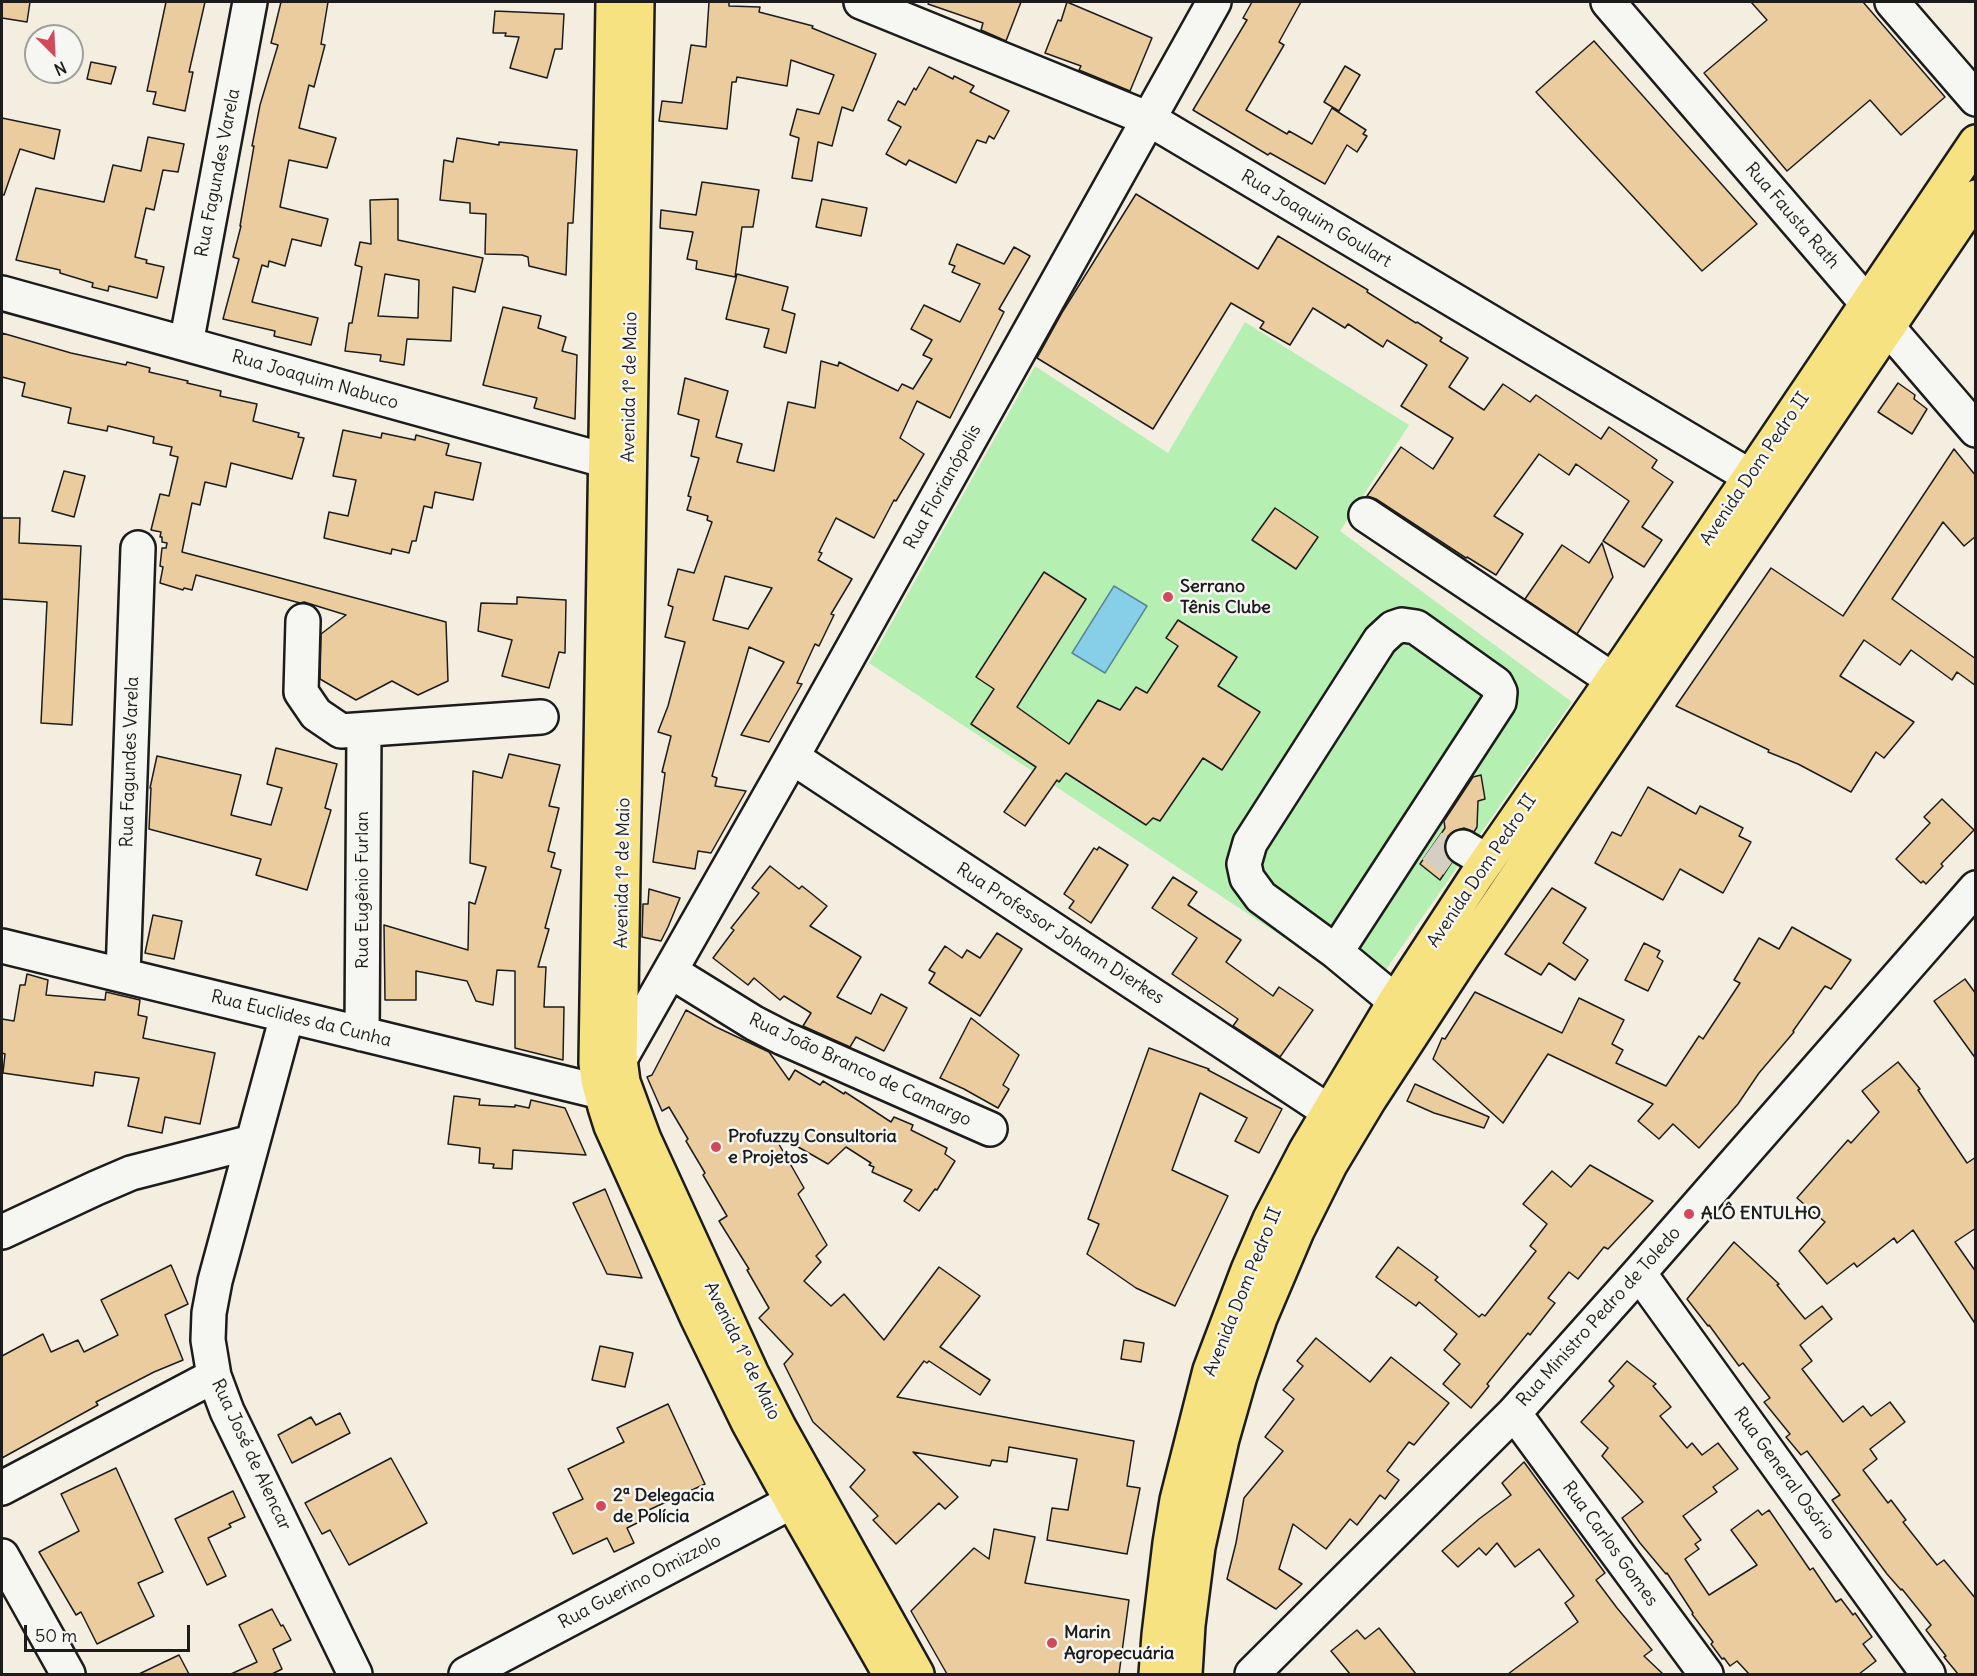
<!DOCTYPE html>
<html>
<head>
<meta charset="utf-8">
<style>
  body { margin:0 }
  #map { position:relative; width:1977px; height:1676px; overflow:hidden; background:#f4eee1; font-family:Delius,sans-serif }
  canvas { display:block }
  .frame { position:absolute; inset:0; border:3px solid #1c1c1c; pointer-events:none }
  .north { position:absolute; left:24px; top:24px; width:60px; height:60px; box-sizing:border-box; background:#f6f6f2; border:2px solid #9f9f9c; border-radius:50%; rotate:156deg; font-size:16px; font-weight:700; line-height:24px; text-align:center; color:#1c1c1c }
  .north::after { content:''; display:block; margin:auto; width:21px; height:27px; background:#d1495b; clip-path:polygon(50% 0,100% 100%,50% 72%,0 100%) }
  .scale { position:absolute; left:24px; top:1625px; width:166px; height:27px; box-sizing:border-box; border:3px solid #1c1c1c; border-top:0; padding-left:8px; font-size:18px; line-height:21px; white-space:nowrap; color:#1c1c1c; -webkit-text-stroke:4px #f6f6f2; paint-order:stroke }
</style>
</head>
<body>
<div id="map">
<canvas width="1977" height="1676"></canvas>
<div class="frame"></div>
<div class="north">N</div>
<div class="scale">50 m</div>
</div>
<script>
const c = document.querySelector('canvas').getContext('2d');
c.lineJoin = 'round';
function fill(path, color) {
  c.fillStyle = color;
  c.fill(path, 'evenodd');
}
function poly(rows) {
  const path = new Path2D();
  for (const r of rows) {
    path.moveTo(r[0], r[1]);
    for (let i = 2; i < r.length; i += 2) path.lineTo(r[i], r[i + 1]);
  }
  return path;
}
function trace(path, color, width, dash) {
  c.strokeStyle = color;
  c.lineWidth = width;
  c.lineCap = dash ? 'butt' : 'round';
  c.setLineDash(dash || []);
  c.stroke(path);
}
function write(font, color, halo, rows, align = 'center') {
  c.font = font + ' Delius,sans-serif';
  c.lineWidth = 5;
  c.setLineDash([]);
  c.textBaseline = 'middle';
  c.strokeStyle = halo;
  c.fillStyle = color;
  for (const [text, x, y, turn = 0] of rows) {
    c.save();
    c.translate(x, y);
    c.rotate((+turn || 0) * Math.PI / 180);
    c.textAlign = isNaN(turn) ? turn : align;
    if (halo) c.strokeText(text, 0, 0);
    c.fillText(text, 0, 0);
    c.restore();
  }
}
fill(poly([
  [1245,322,1409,425,1340,531,1572,702,1369,994,869,663,1035,366,1168,453]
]), '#b6efb2');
const water = poly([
  [1114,586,1147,606,1105,673,1072,653,1114,586]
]);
fill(water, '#87cfe8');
trace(water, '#5c8796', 1.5);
const building = poly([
  [2,2,30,2,27,22,2,18,2,2],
  [166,2,205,2,189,72,193,72,185,111,153,104,156,92,147,91,166,2],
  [281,2,328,2,321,44,325,45,314,87,309,85,299,128,336,138,327,168,289,160,280,207,328,219,321,246,292,239,285,266,269,261,268,267,262,265,252,302,318,318,311,345,274,336,275,331,223,319,239,259,233,257,241,226,240,226,254,146,252,146,260,105,278,45,271,43,281,2],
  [709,2,729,2,729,6,760,7,759,12,813,26,812,28,876,54,853,111,842,107,832,146,818,142,812,181,792,178,799,138,790,135,797,109,819,114,834,75,791,60,787,86,737,77,736,82,732,82,727,129,659,121,662,101,682,103,691,45,706,47,709,2],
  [929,2,1021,2,1006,41,981,30,983,23,928,4,929,2],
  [1067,2,1152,38,1130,91,1079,70,1081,66,1045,53,1058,20,1061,21,1067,2],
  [1252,2,1301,2,1279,42,1284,45,1246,110,1287,134,1289,131,1312,144,1332,108,1366,130,1363,134,1367,136,1357,152,1347,145,1325,184,1270,153,1268,155,1193,110,1247,20,1243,18,1252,2],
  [1751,2,1863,2,1945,97,1901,135,1870,100,1787,171,1704,73,1767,20,1751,2],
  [495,11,564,14,562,49,555,49,547,78,510,68,519,37,505,36,506,33,493,33,495,11],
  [1594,41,1757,224,1702,271,1536,92,1594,41],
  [91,62,116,67,111,84,87,79,91,62],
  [1345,66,1360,75,1339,111,1324,102,1345,66],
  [929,67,953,79,954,76,974,86,970,92,1009,111,994,139,989,136,986,143,977,140,956,183,909,160,906,165,886,154,901,127,888,120,898,101,905,105,914,88,916,90,929,67],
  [2,118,60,130,54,159,20,149,4,195,2,195,2,118],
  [148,137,184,144,178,172,163,170,154,210,146,208,135,257,147,260,146,263,164,267,157,298,109,286,108,291,92,287,93,283,60,273,60,270,16,260,36,188,104,202,113,165,141,171,148,137],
  [457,138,499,145,499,142,577,150,573,223,568,223,566,275,529,266,528,257,522,255,485,254,486,214,470,213,470,203,440,200,444,160,453,162,457,138],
  [702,182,759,190,753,227,742,227,735,277,696,269,697,261,687,259,693,232,660,228,661,210,696,215,702,182],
  [1136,194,1258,269,1278,236,1368,290,1367,292,1416,323,1417,322,1442,338,1440,341,1468,358,1449,387,1484,410,1503,384,1530,402,1536,395,1601,439,1609,427,1657,460,1652,468,1673,482,1642,527,1662,540,1644,567,1603,541,1629,501,1576,464,1569,475,1539,454,1494,516,1523,534,1496,575,1467,557,1466,558,1376,499,1367,496,1401,447,1433,469,1453,438,1401,406,1427,365,1387,340,1383,347,1348,324,1345,328,1313,308,1290,345,1260,328,1264,322,1231,303,1153,429,1037,358,1063,311,1136,194],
  [398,199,398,240,483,258,475,292,453,287,451,341,407,339,404,365,380,361,381,355,345,351,349,323,352,323,362,267,355,265,360,242,371,244,370,200,398,199],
  [385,274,419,280,418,318,378,316,385,274],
  [822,199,867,208,861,236,816,227,822,199],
  [957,244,1004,264,1014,247,1030,256,999,309,1004,312,950,418,917,401,900,438,924,454,896,501,894,500,874,538,836,518,819,552,822,553,818,560,852,579,831,614,834,615,819,646,815,644,797,683,802,684,769,742,741,735,784,662,749,647,712,776,717,778,715,786,746,791,711,853,698,851,695,869,653,862,665,773,662,772,671,736,658,732,668,706,685,642,665,637,673,607,668,605,678,569,694,573,712,522,707,520,708,516,687,510,691,497,688,496,699,458,691,456,699,420,678,414,685,378,728,391,716,437,742,444,737,462,774,471,788,402,815,408,821,361,838,366,839,362,898,391,902,384,913,389,932,359,923,355,932,340,911,329,924,305,960,322,980,284,952,272,955,266,949,264,957,244],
  [725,576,772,588,748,629,713,620,725,576],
  [737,274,788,287,782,310,795,314,786,353,764,347,769,329,726,319,737,274],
  [503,307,541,316,538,328,566,337,562,351,577,355,575,419,534,408,537,398,483,385,503,307],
  [2,333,71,353,126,365,127,362,150,368,149,372,188,381,187,383,221,391,220,396,257,404,253,421,299,433,298,437,304,438,292,479,231,463,226,487,205,482,200,505,192,503,182,552,446,622,448,681,418,695,392,681,356,700,320,679,321,634,346,615,304,602,300,603,196,575,192,590,184,588,183,590,160,583,163,567,160,566,162,548,166,548,167,543,162,542,162,537,160,537,161,532,151,530,160,494,169,496,178,457,170,455,172,447,153,443,154,437,108,426,107,431,68,423,71,408,22,396,25,383,2,377,2,333],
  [1898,383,1915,395,1914,399,1927,409,1912,434,1878,412,1898,383],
  [343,430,381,438,382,433,415,440,416,435,449,444,446,455,481,463,473,500,435,492,432,508,424,506,416,541,412,541,409,553,392,549,391,554,324,538,329,512,348,516,356,480,333,476,343,430],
  [1954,449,1976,476,1976,536,1964,546,1943,522,1892,599,1976,659,1976,686,1957,672,1952,680,1911,650,1900,665,1864,640,1840,676,1914,722,1884,758,1876,752,1851,792,1798,764,1768,752,1769,750,1676,706,1771,568,1843,616,1954,449],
  [64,471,85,476,74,517,52,511,64,471],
  [1275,508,1318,537,1296,569,1252,540,1275,508],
  [2,518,20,518,19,543,81,546,72,725,41,723,47,602,2,599,2,518],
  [1602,543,1613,577,1577,634,1525,599,1562,545,1589,563,1602,543],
  [1044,572,1086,599,1017,707,1069,744,1098,700,1120,710,1136,687,1147,693,1178,646,1166,638,1178,620,1237,657,1218,686,1260,712,1222,770,1203,758,1160,821,1153,818,1146,825,1066,773,1059,782,1057,780,1025,826,1004,812,1036,767,971,724,994,689,976,677,1044,572],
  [517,597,566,600,565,653,559,652,549,688,502,676,512,640,478,631,481,603,517,604,517,597],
  [276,748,337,764,325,808,331,810,307,890,256,875,261,859,149,829,151,788,150,788,157,756,241,775,231,815,271,825,282,788,267,784,276,748],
  [509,754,560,765,549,806,559,808,548,851,555,853,551,867,561,870,545,928,549,929,538,967,546,967,544,1007,564,1007,563,1060,515,1048,515,971,497,970,493,1005,476,1001,467,981,416,971,416,1000,385,1000,384,925,468,950,469,902,475,904,486,867,470,863,473,771,502,778,509,754],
  [1481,775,1485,799,1478,801,1477,827,1474,832,1464,828,1454,831,1447,837,1444,848,1446,856,1452,862,1440,880,1420,864,1445,828,1444,821,1473,777,1481,775],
  [1648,787,1696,814,1700,806,1743,828,1739,836,1751,842,1723,893,1680,869,1663,900,1595,863,1612,832,1621,836,1648,787],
  [1942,799,1974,830,1941,864,1943,866,1926,884,1923,881,1921,883,1896,859,1930,823,1924,817,1942,799],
  [1099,847,1128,865,1091,923,1069,908,1074,901,1064,894,1094,848,1097,850,1099,847],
  [770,866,799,889,802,886,827,906,810,926,861,957,837,997,871,1014,881,994,907,1008,884,1051,856,1037,850,1047,803,1026,811,1013,784,996,780,1000,754,978,748,985,713,958,734,930,731,928,759,893,752,888,770,866],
  [1173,877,1197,892,1188,905,1241,940,1226,962,1273,996,1279,987,1313,1010,1280,1057,1233,1026,1238,1019,1172,974,1197,938,1152,908,1173,877],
  [1552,888,1586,908,1563,943,1588,960,1575,980,1549,963,1541,975,1505,954,1552,888],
  [649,889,680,898,668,927,661,941,642,937,643,904,648,904,649,889],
  [153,915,182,921,174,959,145,953,153,915],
  [1792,927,1851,960,1831,989,1825,986,1793,1031,1794,1032,1759,1073,1738,1104,1699,1148,1673,1124,1659,1139,1638,1121,1653,1104,1548,1054,1503,1123,1433,1059,1442,1038,1445,1039,1475,992,1562,1033,1579,998,1624,1020,1612,1044,1623,1050,1616,1063,1666,1086,1699,1036,1703,1039,1740,983,1734,980,1759,938,1779,949,1792,927],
  [997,933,1022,949,980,1016,929,983,935,973,929,970,945,946,962,958,967,950,980,958,997,933],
  [1644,943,1660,951,1657,957,1663,961,1648,991,1625,980,1644,943],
  [27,974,48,980,46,995,105,1000,106,992,140,1000,138,1015,147,1017,143,1038,215,1053,200,1124,165,1117,162,1133,128,1126,139,1078,95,1072,93,1086,3,1073,5,1054,2,1053,2,1019,14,1021,20,985,25,985,27,974],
  [1965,979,1976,994,1976,1059,1934,1001,1965,979],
  [686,1010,716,1027,769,1052,789,1080,795,1070,820,1085,823,1081,844,1094,845,1092,891,1122,894,1117,913,1125,911,1130,947,1148,945,1154,955,1161,937,1190,935,1189,919,1211,904,1201,912,1190,872,1172,874,1167,869,1165,871,1163,846,1147,828,1164,772,1132,804,1188,798,1194,827,1245,816,1256,821,1262,804,1281,831,1306,844,1294,884,1340,939,1267,980,1296,940,1347,990,1380,980,1395,929,1361,927,1363,924,1361,897,1397,1134,1441,1127,1486,1140,1488,1127,1554,1047,1540,1052,1508,1068,1510,1077,1459,1009,1447,1007,1462,992,1460,990,1466,913,1452,958,1497,945,1509,939,1503,896,1544,873,1520,878,1516,850,1487,865,1470,813,1422,784,1364,793,1354,759,1318,769,1308,747,1270,749,1269,719,1221,727,1216,703,1175,705,1173,686,1141,688,1139,669,1107,662,1111,647,1077,652,1075,686,1010],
  [971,1018,1019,1055,1003,1085,1009,1089,998,1108,964,1089,940,1078,971,1018],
  [1149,1048,1209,1069,1208,1070,1282,1109,1259,1153,1235,1141,1247,1118,1200,1093,1172,1170,1228,1196,1175,1306,1136,1288,1087,1254,1099,1224,1088,1219,1149,1048],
  [1898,1062,1920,1089,1918,1090,1967,1163,1976,1157,1976,1228,1955,1242,1976,1272,1976,1325,1913,1230,1897,1243,1894,1238,1857,1267,1854,1263,1827,1284,1799,1251,1825,1222,1797,1198,1848,1140,1851,1143,1879,1112,1862,1091,1898,1062],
  [1415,1084,1489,1117,1484,1128,1434,1113,1407,1101,1415,1084],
  [454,1096,480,1099,479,1105,515,1107,515,1105,529,1108,531,1100,565,1108,586,1155,513,1150,512,1169,493,1168,494,1164,479,1163,480,1148,448,1144,454,1096],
  [1590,1165,1653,1201,1608,1249,1604,1247,1578,1279,1569,1272,1548,1298,1555,1303,1530,1335,1528,1333,1487,1384,1489,1386,1471,1408,1443,1384,1460,1364,1444,1350,1457,1334,1419,1302,1416,1306,1376,1277,1398,1247,1438,1277,1435,1280,1479,1317,1482,1314,1485,1316,1536,1251,1530,1246,1547,1224,1523,1204,1552,1171,1571,1187,1590,1165],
  [605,1189,642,1278,607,1274,573,1203,605,1189],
  [1734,1242,1779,1284,1777,1285,1805,1319,1822,1306,1832,1319,1800,1345,1812,1361,1802,1369,1843,1422,1863,1406,1871,1416,1890,1402,1905,1422,1870,1449,1877,1459,1863,1470,1888,1503,1891,1500,1906,1520,1903,1522,1937,1565,1944,1560,1976,1599,1976,1674,1958,1674,1944,1657,1946,1656,1926,1630,1931,1625,1902,1589,1901,1590,1887,1574,1832,1500,1840,1495,1807,1451,1801,1455,1786,1437,1790,1434,1764,1402,1770,1398,1743,1363,1739,1366,1709,1325,1708,1326,1687,1299,1734,1242],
  [171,1265,188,1304,165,1315,183,1360,154,1372,96,1402,98,1405,2,1458,2,1356,43,1334,51,1352,78,1340,84,1352,118,1335,101,1300,171,1265],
  [1316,1338,1370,1382,1391,1357,1449,1403,1414,1445,1409,1442,1387,1471,1399,1480,1385,1499,1380,1495,1357,1525,1350,1519,1326,1549,1293,1524,1279,1569,1302,1584,1276,1609,1227,1579,1236,1543,1244,1498,1283,1451,1265,1437,1294,1399,1283,1390,1303,1366,1297,1361,1316,1338],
  [1124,1340,1144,1343,1141,1362,1121,1359,1124,1340],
  [600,1346,633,1353,625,1387,592,1380,600,1346],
  [1627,1361,1656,1384,1653,1386,1671,1407,1660,1416,1687,1448,1692,1443,1702,1455,1718,1443,1738,1469,1713,1487,1717,1492,1683,1516,1701,1540,1695,1544,1699,1549,1685,1559,1709,1595,1757,1565,1731,1530,1758,1510,1762,1515,1769,1510,1810,1570,1813,1568,1836,1602,1841,1599,1853,1615,1855,1613,1872,1637,1863,1644,1876,1661,1859,1674,1749,1674,1737,1661,1730,1666,1724,1658,1722,1659,1711,1644,1713,1642,1692,1614,1693,1613,1667,1573,1666,1574,1640,1543,1622,1518,1643,1502,1602,1456,1608,1448,1581,1422,1614,1386,1609,1381,1627,1361],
  [668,1404,705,1484,638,1515,641,1521,627,1528,634,1543,614,1552,607,1538,573,1554,553,1513,583,1499,568,1469,624,1442,617,1428,668,1404],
  [340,1413,350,1433,292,1463,278,1435,311,1417,316,1425,340,1413],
  [391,1458,427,1523,349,1565,330,1530,322,1534,305,1503,391,1458],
  [1524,1462,1605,1573,1596,1580,1617,1608,1652,1650,1644,1656,1663,1674,1508,1674,1578,1622,1565,1603,1574,1596,1539,1549,1515,1567,1497,1543,1486,1555,1479,1548,1458,1567,1442,1551,1479,1519,1511,1495,1502,1483,1524,1462],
  [116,1468,163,1572,138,1583,154,1616,97,1644,81,1612,76,1615,39,1552,79,1531,61,1494,116,1468],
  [233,1491,245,1517,229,1524,231,1527,208,1538,226,1576,207,1585,175,1519,233,1491],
  [994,1529,1035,1537,1025,1583,1129,1600,1119,1674,947,1674,911,1611,974,1548,989,1559,994,1529],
  [272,1609,281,1626,283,1625,291,1640,273,1649,282,1669,272,1674,231,1674,257,1662,239,1625,272,1609],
  [1379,1628,1416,1674,1350,1674,1331,1651,1357,1630,1365,1639,1379,1628],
  [179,1655,189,1674,139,1674,179,1655]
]);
fill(building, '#ebcc9e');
trace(building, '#1c1c1c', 1.5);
trace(poly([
  [1432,846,1453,861]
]), '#d4cec3', 33, [33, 16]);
const minor = poly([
  [861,2,1149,119,1751,477],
  [1608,2,1976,430],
  [1892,2,1976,99],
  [2,293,629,467],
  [186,344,250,2],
  [1366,515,1613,680],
  [303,621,301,692,316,714,341,731,541,717],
  [792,757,1328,1111],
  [1463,847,1487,861],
  [2,946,601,1092],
  [1336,952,1499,702,1500,692,1496,684,1416,627,1402,625,1393,628,1380,640,1250,843,1244,864,1247,878,1261,897,1336,952,1395,1001],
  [670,971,754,1023,783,1038,990,1129],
  [123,975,138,548],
  [287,1016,215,1281,209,1313,208,1340,214,1376,227,1411,355,1674],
  [362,1034,364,731],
  [620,1059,792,757,1214,2],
  [2,1232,96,1188,131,1173,252,1142],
  [1639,1273,1928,1674],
  [1514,1413,1706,1674],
  [2,1488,214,1376],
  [2,1556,68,1674],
  [466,1674,814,1490],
  [1252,1674,1514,1413,1639,1273,1976,888]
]);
const major = poly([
  [613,2,596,1063,598,1080,605,1107,611,1126,697,1317,748,1422,792,1502,890,1674],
  [637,2,620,1059,623,1082,644,1139,751,1372,779,1427,917,1674],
  [1156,1674,1159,1635,1170,1543,1177,1500,1210,1370,1248,1270,1270,1219,1306,1150,1395,1001,1476,877,1627,659,1976,142],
  [1185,1674,1188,1625,1198,1547,1222,1439,1240,1376,1260,1318,1297,1231,1330,1165,1369,1100,1463,956,1976,197]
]);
trace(minor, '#1c1c1c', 38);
trace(major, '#1c1c1c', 38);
trace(minor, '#f6f6f2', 33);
trace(major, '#f6e281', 33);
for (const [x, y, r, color] of [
  [1168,597,6,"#d1495b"],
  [716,1147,6,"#d1495b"],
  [1689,1214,6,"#d1495b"],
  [601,1506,6,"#d1495b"],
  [1052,1643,6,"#d1495b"]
]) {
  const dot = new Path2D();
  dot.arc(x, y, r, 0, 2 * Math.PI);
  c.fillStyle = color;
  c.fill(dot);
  trace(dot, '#f6f6f2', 2);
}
write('18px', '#1c1c1c', '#f6f6f2', [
  ["Rua Fagundes Varela",218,173,-79],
  ["Rua Fausta Rath",1792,216,49],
  ["Rua Joaquim Goulart",1316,219,31],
  ["Rua Joaquim Nabuco",315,380,16],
  ["Avenida 1º de Maio",630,387,-89],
  ["Avenida Dom Pedro II",1755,469,-56],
  ["Rua Florianópolis",943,487,-61],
  ["Rua Fagundes Varela",130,762,-88],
  ["Avenida Dom Pedro II",1482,871,-56],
  ["Avenida 1º de Maio",623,873,-89],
  ["Rua Eugênio Furlan",363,890,-90],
  ["Rua Professor Johann Dierkes",1060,934,33],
  ["Rua Euclides da Cunha",301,1019,14],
  ["Rua João Branco de Camargo",860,1070,25],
  ["Avenida Dom Pedro II",1243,1292,-68],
  ["Rua Ministro Pedro de Toledo",1599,1317,-48],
  ["Avenida 1º de Maio",742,1351,64],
  ["Rua José de Alencar",251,1455,65],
  ["Rua General Osório",1784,1474,54],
  ["Rua Carlos Gomes",1610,1544,54],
  ["Rua Guerino Omizzolo",640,1582,-28]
]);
write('bold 18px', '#1c1c1c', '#f6f6f2', [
  ["Serrano",1180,587],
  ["Tênis Clube",1180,608],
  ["Profuzzy Consultoria",728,1137],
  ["e Projetos",728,1158],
  ["ALÔ ENTULHO",1701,1214],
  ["2ª Delegacia",613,1496],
  ["de Polícia",613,1517],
  ["Marin",1064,1633],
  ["Agropecuária",1064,1654]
], 'left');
</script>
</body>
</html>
